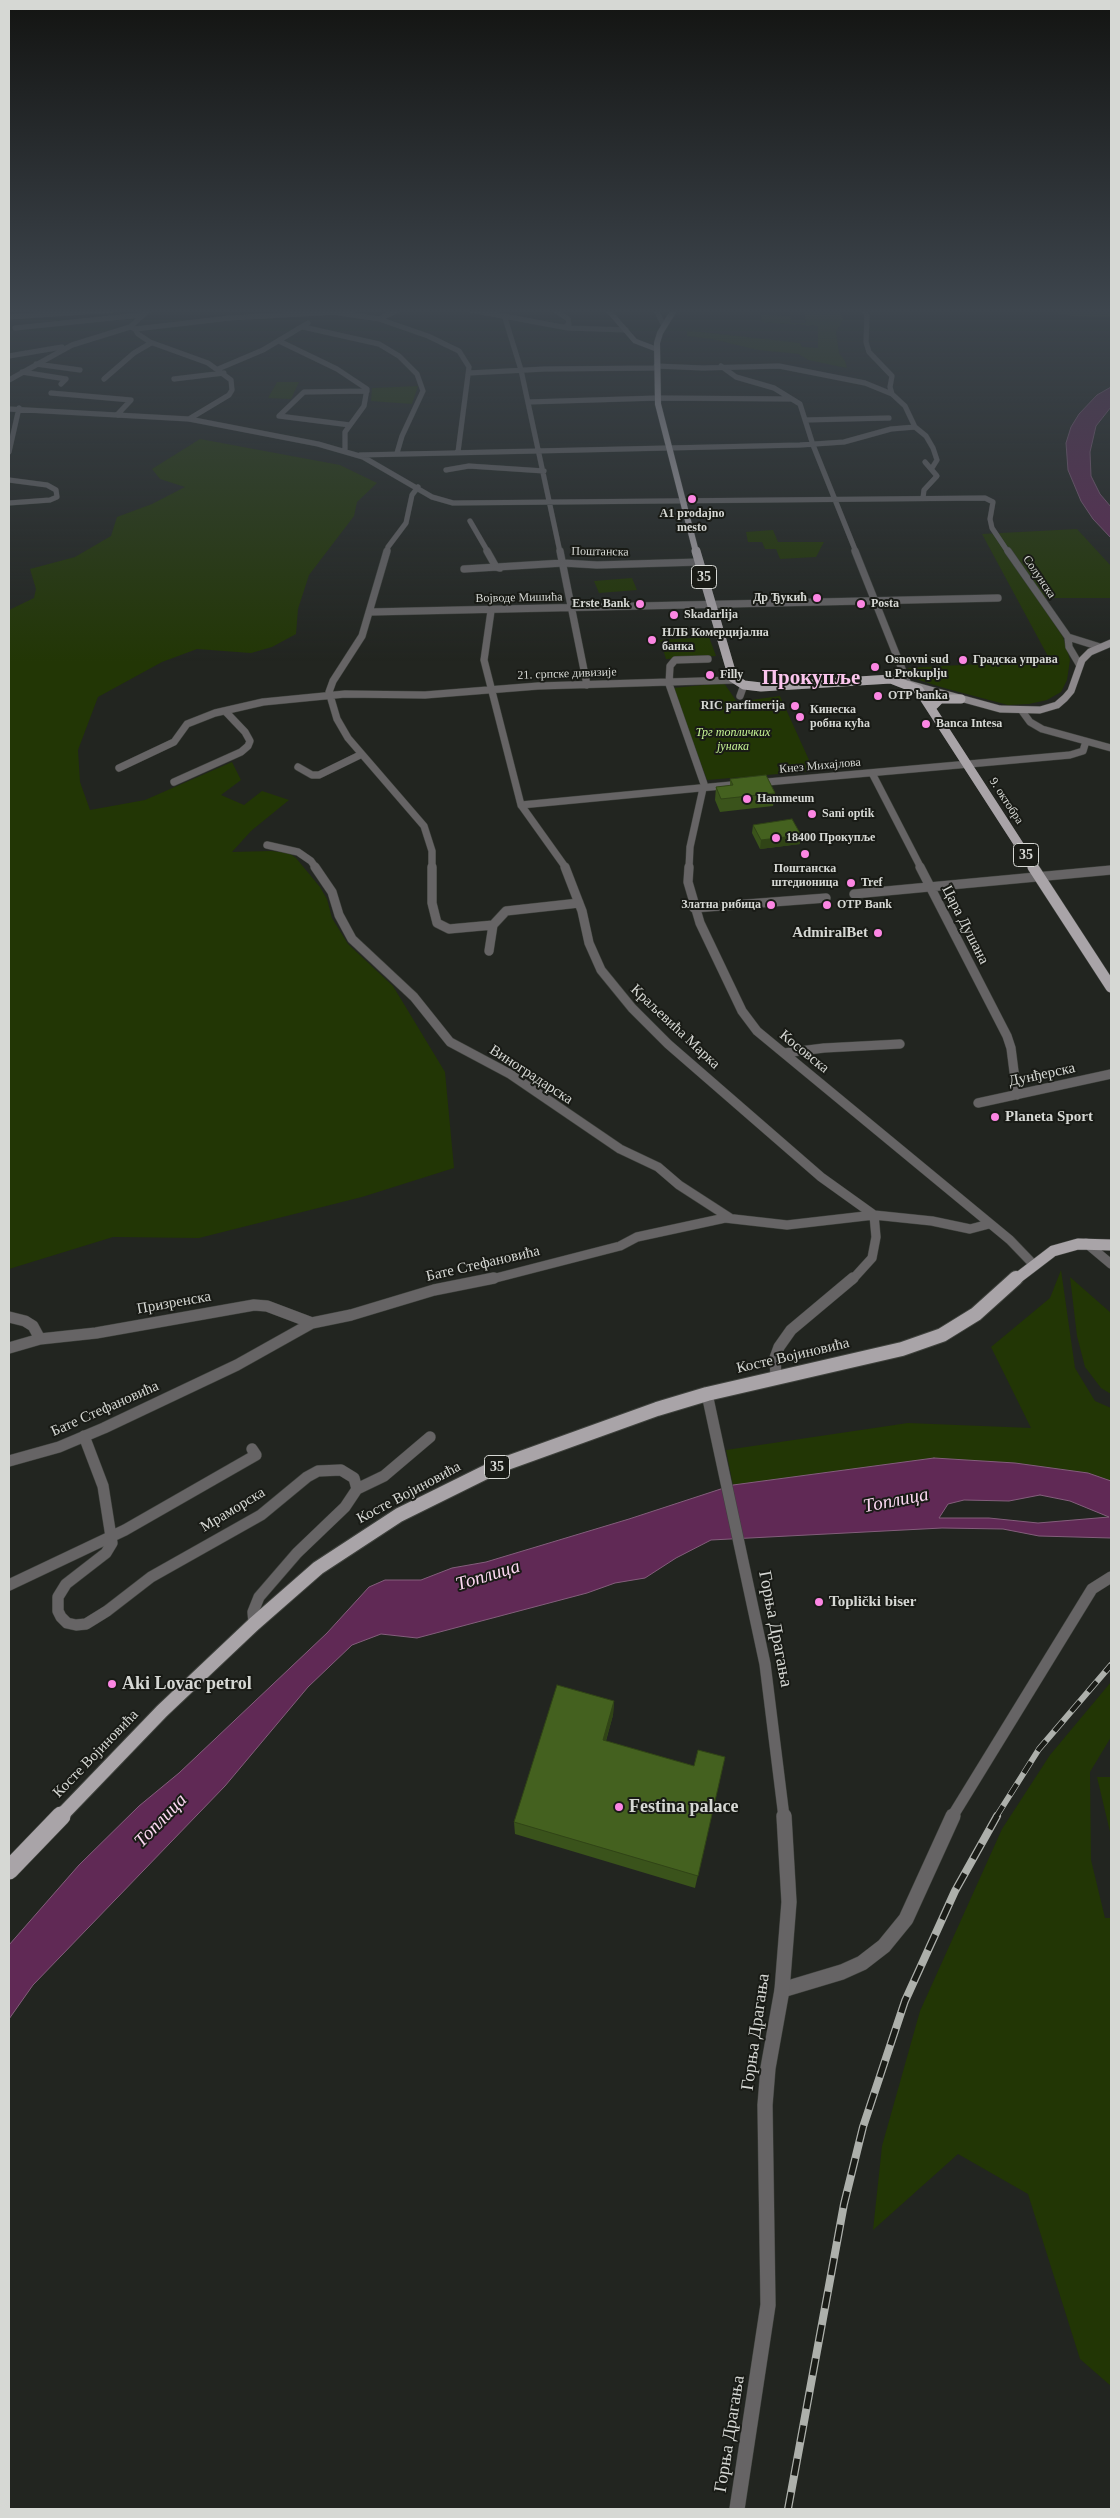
<!DOCTYPE html>
<html>
<head>
<meta charset="utf-8">
<style>
  body { margin:0 }
  #map { position:relative; width:1120px; height:2518px; overflow:hidden; background:#222520; font-family:"Times New Roman",serif }
  canvas { display:block }
  .frame { position:absolute; inset:0; border:10px solid #d6d8d4; pointer-events:none }
</style>
</head>
<body>
<div id="map">
<canvas width="1120" height="2518"></canvas>
<div class="frame"></div>
</div>
<script>
const c = document.querySelector('canvas').getContext('2d');
c.lineJoin = 'round';
function fill(path, color) {
  c.fillStyle = color;
  c.fill(path, 'evenodd');
}
function poly(rows) {
  const path = new Path2D();
  for (const r of rows) {
    path.moveTo(r[0], r[1]);
    for (let i = 2; i < r.length; i += 2) path.lineTo(r[i], r[i + 1]);
  }
  return path;
}
function trace(path, color, width, dash) {
  c.strokeStyle = color;
  c.lineWidth = width;
  c.lineCap = dash ? 'butt' : 'round';
  c.setLineDash(dash || []);
  c.stroke(path);
}
function write(font, color, halo, rows, align = 'center') {
  c.font = font + ' "Times New Roman",serif';
  c.lineWidth = 4;
  c.setLineDash([]);
  c.textBaseline = 'middle';
  c.strokeStyle = halo;
  c.fillStyle = color;
  for (const [text, x, y, turn = 0] of rows) {
    c.save();
    c.translate(x, y);
    c.rotate((+turn || 0) * Math.PI / 180);
    c.textAlign = isNaN(turn) ? turn : align;
    if (halo) c.strokeText(text, 0, 0);
    c.fillText(text, 0, 0);
    c.restore();
  }
}
fill(poly([
  [804,310,841,313,843,320,836,332,839,353,845,361,847,368,808,360,799,354,758,350,712,339,687,336,687,331,701,332,800,343,802,347,818,348,818,326,762,322,761,315,790,316,791,323,806,323],
  [1059,310,1111,310,1111,317,1072,316,1058,313],
  [277,382,299,382,291,399,268,398],
  [418,386,412,404,371,401,372,388],
  [200,439,340,465,377,483,357,502,354,516,309,575,298,609,296,634,272,647,251,653,197,649,162,662,98,697,78,750,80,782,90,810,145,800,232,762,241,780,221,795,244,805,262,791,289,800,251,831,232,852,271,851,289,853,296,858,320,887,327,899,332,918,348,944,393,986,445,1072,454,1168,362,1197,199,1238,113,1237,9,1269,9,610,34,598,36,589,30,569,75,557,111,536,117,517,152,504,185,487,160,479,152,469],
  [1077,529,1111,566,1111,598,1037,598,1063,637,1070,660,1067,680,1061,692,1047,700,1029,704,1008,705,944,688,919,680,910,674,908,668,1050,660,982,534],
  [773,530,778,542,824,542,816,557,780,559,776,549,765,549,762,542,748,542,746,532],
  [632,578,637,590,599,593,594,581],
  [709,637,716,656,666,659,660,640],
  [724,683,737,702,780,696,814,771,707,780,673,688],
  [1061,1270,1075,1368,1095,1401,1111,1408,1111,1481,1088,1473,1015,1463,934,1458,733,1485,726,1450,908,1423,1031,1428,991,1347,1050,1298],
  [1070,1277,1111,1313,1111,1394,1101,1388,1085,1367,1077,1336],
  [1111,1682,1111,1737,1090,1772,1091,1860,1105,1918,1111,1918,1111,2386,1080,2359,1028,2194,958,2154,873,2230,882,2146,920,2011,1002,1829,1050,1755],
  [1097,1777,1111,1777,1111,1836]
]), '#223605');
const water = poly([
  [1111,387,1111,407,1096,426,1090,452,1091,476,1100,494,1111,507,1111,538,1093,519,1081,501,1068,470,1066,443,1071,427,1079,414,1097,395,1111,387],
  [934,1458,1015,1463,1088,1473,1111,1481,1111,1538,1039,1536,1003,1529,942,1528,711,1540,676,1558,645,1578,615,1583,587,1593,417,1638,381,1634,352,1645,308,1687,225,1786,33,1985,9,2019,9,1945,79,1865,139,1806,179,1773,327,1633,369,1587,385,1580,421,1580,452,1568,486,1562,629,1519,733,1485,934,1458],
  [1040,1495,1070,1501,1109,1517,1038,1523,989,1518,939,1518,948,1504,964,1500,1009,1501,1040,1495]
]);
fill(water, '#602955');
trace(water, '#835e7b', 1);
const minorFar4 = poly([
  [471,310,568,328,626,330],
  [555,310,568,319,569,324,565,327],
  [656,310,664,326],
  [864,310,867,316,866,342,869,352,892,376,890,387,892,394,905,406,915,427,926,436,933,448,937,460,932,468],
  [9,317,112,310],
  [505,318,521,370,560,552],
  [379,319,398,310],
  [130,327,135,329,230,318,334,312,379,319,428,336,459,351,469,367,458,452],
  [303,327,379,344,399,356,417,374,423,391,402,436,397,453],
  [15,328,141,315],
  [135,329,138,334,150,342,208,363,231,380,232,390,229,395,189,419],
  [279,341,337,369,367,389,364,406,345,432,345,451],
  [9,356,62,347],
  [36,364,80,370],
  [656,366,703,368,779,366,865,383,892,394],
  [721,366,736,377,774,388,800,404,813,445,856,552],
  [218,369,263,350,308,323],
  [22,372,66,379,61,384],
  [469,373,545,369,656,368],
  [104,379,134,353,151,343],
  [174,379,224,373],
  [9,380,72,345,130,327,149,310],
  [51,393,131,400,117,415],
  [528,402,658,398,792,399],
  [9,409,189,419,318,444,363,457,432,497,453,503,985,498,993,502,990,519,992,528,1008,552],
  [805,420,889,418],
  [350,425,279,416,304,392,367,391],
  [9,452,19,408],
  [360,455,800,445,844,442,891,429,915,427],
  [446,470,469,466,544,471],
  [9,480,47,485,56,490,57,497,50,500,9,503],
  [923,498,924,490,937,476,925,462],
  [470,521,488,552],
  [387,552,388,547,406,523,412,495,418,487]
]);
const minorFar3 = poly([
  [387,551,362,636,333,681,329,692,337,719,348,738,424,826,432,851,432,868],
  [487,551,496,567,500,568],
  [560,551,587,685],
  [855,551,908,684],
  [1008,551,1068,637,1100,647],
  [464,569,563,563,597,565,700,562],
  [491,611,484,660,521,805,566,868],
  [370,612,998,598],
  [1068,637,1069,647,1079,664],
  [740,696,744,685],
  [1022,711,1030,722,1042,729,1111,748],
  [298,767,312,775,319,775,360,755],
  [119,768,174,742,187,724,215,713,263,702,345,694,425,695,538,686,735,680],
  [872,773,921,868],
  [174,782,241,752,248,746,250,741,245,732,225,711],
  [756,783,1070,755,1083,751,1086,741],
  [521,805,742,784],
  [267,845,298,852,311,861,316,868],
  [689,868,690,847,704,784,669,684,670,666,675,660,708,659]
]);
const minorFar2 = poly([
  [315,867,332,892,339,915,352,939,414,997,450,1042,510,1074,620,1149,658,1167,679,1185,730,1218],
  [432,867,432,903,437,923,449,929,493,925],
  [565,867,582,911,589,943,601,970,632,1008,668,1044,821,1177,874,1215,876,1237,872,1258,852,1280],
  [689,867,688,882,700,923,742,1011,757,1031,1010,1240,1033,1264],
  [920,867,1007,1036,1011,1048,1017,1095],
  [854,894,1111,870],
  [694,908,826,898],
  [489,951,493,925,506,911,579,903],
  [784,1053,824,1048,900,1044],
  [978,1103,1111,1074],
  [1086,1243,1111,1264],
  [488,1280,620,1246,637,1237,725,1218,787,1225,874,1215,932,1221,970,1229,989,1224]
]);
const minorFar1 = poly([
  [9,1317,25,1321,33,1326,40,1339],
  [9,1348,40,1339,96,1333,254,1305,267,1306,312,1323],
  [776,1378,775,1358,779,1347,791,1330,853,1278],
  [84,1436,103,1486,112,1543,106,1553,66,1584,58,1597,58,1611,61,1617,67,1623,76,1625,86,1624,107,1611,151,1577,261,1515,307,1477,318,1471,341,1470,354,1478,357,1489,345,1507,297,1553,259,1597,253,1612,254,1624],
  [9,1461,59,1447,104,1428,237,1365,312,1323,351,1315,434,1290,494,1278],
  [357,1489,384,1476,430,1437],
  [9,1585,125,1530,256,1455,252,1449],
  [952,1817,1092,1589,1111,1577]
]);
const minor = poly([
  [782,1990,842,1972,862,1963,884,1946,906,1919,953,1816]
]);
const tertiaryFar1 = poly([
  [707,1394,765,1664,784,1817]
]);
const tertiary = poly([
  [737,2509,768,2305,765,2105,768,2068,782,1990,789,1902,784,1816]
]);
const secondaryFar1 = poly([
  [608,310,635,341,656,349]
]);
const secondary = poly([
  [909,684,1000,709,1040,710,1057,705,1065,698,1071,691,1082,660,1090,652,1111,643]
]);
const primaryFar4 = poly([
  [674,310,660,333,657,343,658,404,696,552]
]);
const primaryFar3 = poly([
  [696,551,733,678,744,685,761,687,891,679,919,690,1034,868],
  [931,708,940,699,961,699]
]);
const primaryFar2 = poly([
  [1033,867,1111,987],
  [1015,1280,1053,1251,1078,1244,1111,1245]
]);
const primaryFar1 = poly([
  [60,1817,162,1711,254,1624,318,1568,399,1515,496,1467,657,1409,707,1394,902,1349,942,1335,976,1314,1016,1278]
]);
const primary = poly([
  [9,1870,61,1816]
]);
trace(minorFar4, '#3f423d', 5.5);
trace(minorFar3, '#3f423d', 8);
trace(minorFar2, '#3f423d', 10);
trace(minorFar1, '#3f423d', 12);
trace(minor, '#3f423d', 16);
trace(tertiaryFar1, '#3f423d', 12);
trace(tertiary, '#3f423d', 16);
trace(secondaryFar1, '#3f423d', 5.5);
trace(secondary, '#3f423d', 8);
trace(primaryFar4, '#3f423d', 7);
trace(primaryFar3, '#3f423d', 9);
trace(primaryFar2, '#3f423d', 12);
trace(primaryFar1, '#3f423d', 16);
trace(primary, '#3f423d', 20);
trace(minorFar4, '#666465', 5);
trace(minorFar3, '#666465', 7);
trace(minorFar2, '#666465', 9);
trace(minorFar1, '#666465', 11);
trace(minor, '#666465', 15);
trace(tertiaryFar1, '#666465', 11);
trace(tertiary, '#666465', 15);
trace(secondaryFar1, '#8c888b', 5);
trace(secondary, '#8c888b', 7);
trace(primaryFar4, '#a9a4a8', 6);
trace(primaryFar3, '#a9a4a8', 9);
trace(primaryFar2, '#a9a4a8', 11);
trace(primaryFar1, '#a9a4a8', 14);
trace(primary, '#a9a4a8', 19);
const railFar1 = poly([
  [996,1817,1039,1749,1111,1665]
]);
const rail = poly([
  [788,2509,844,2204,863,2127,905,2001,955,1891,997,1816]
]);
trace(railFar1, '#adb0ab', 6);
trace(rail, '#adb0ab', 8);
trace(railFar1, '#191b16', 4.5, [13]);
trace(rail, '#191b16', 5.5, [17]);
fill(poly([
  [730,779,775,793,773,806,720,812,715,800,716,787,730,786],
  [753,825,800,844,760,849,752,833],
  [614,1701,613,1715,606,1741,694,1766,725,1757,695,1888,515,1834,514,1822]
]), '#3a531b');
fill(poly([
  [801,835,800,844,760,849,761,840],
  [614,1701,613,1715,602,1754,603,1740]
]), '#304416');
const building = poly([
  [766,775,775,793,721,799,716,787,733,785,730,779,766,775],
  [792,819,801,835,761,840,753,825,792,819],
  [557,1685,614,1701,603,1740,694,1766,698,1750,725,1757,698,1876,514,1822,557,1685]
]);
fill(building, '#44611f');
trace(building, '#304416', 1);
const sky = c.createLinearGradient(0, 0, 0, 662);
sky.addColorStop(0, '#131412');
sky.addColorStop(0.47, '#3e464e');
sky.addColorStop(1, '#3e464e00');
c.fillStyle = sky;
c.fillRect(0, 0, 1120, 662);
for (const [x, y, r, color] of [
  [692,499,5,"#fc86e3"],
  [817,598,5,"#fc86e3"],
  [640,604,5,"#fc86e3"],
  [861,604,5,"#fc86e3"],
  [674,615,5,"#fc86e3"],
  [652,640,5,"#fc86e3"],
  [963,660,5,"#fc86e3"],
  [875,667,5,"#fc86e3"],
  [710,675,5,"#fc86e3"],
  [878,696,5,"#fc86e3"],
  [795,706,5,"#fc86e3"],
  [800,717,5,"#fc86e3"],
  [926,724,5,"#fc86e3"],
  [747,799,5,"#fc86e3"],
  [812,814,5,"#fc86e3"],
  [776,838,5,"#fc86e3"],
  [805,854,5,"#fc86e3"],
  [851,883,5,"#fc86e3"],
  [771,905,5,"#fc86e3"],
  [827,905,5,"#fc86e3"],
  [878,933,5,"#fc86e3"],
  [995,1117,5,"#fc86e3"],
  [819,1602,5,"#fc86e3"],
  [112,1684,5,"#fc86e3"],
  [619,1807,5,"#fc86e3"]
]) {
  const dot = new Path2D();
  dot.arc(x, y, r, 0, 2 * Math.PI);
  c.fillStyle = color;
  c.fill(dot);
  trace(dot, '#191b16', 2);
}
write('bold 12px', '#d6d8d4', '#191b16', [
  ["A1 prodajno",692,514,"center"],
  ["mesto",692,528,"center"],
  ["Др Ђукић",807,598,"right"],
  ["Erste Bank",630,604,"right"],
  ["Posta",871,604],
  ["Skadarlija",684,615],
  ["НЛБ Комерцијална",662,633],
  ["банка",662,647],
  ["Osnovni sud",885,660],
  ["u Prokuplju",885,674],
  ["Градска управа",973,660],
  ["Filly",720,675],
  ["OTP banka",888,696],
  ["RIC parfimerija",785,706,"right"],
  ["Кинеска",810,710],
  ["робна кућа",810,724],
  ["Banca Intesa",936,724],
  ["Hammeum",757,799],
  ["Sani optik",822,814],
  ["18400 Прокупље",786,838],
  ["Поштанска",805,869,"center"],
  ["штедионица",805,883,"center"],
  ["Tref",861,883],
  ["Златна рибица",761,905,"right"],
  ["OTP Bank",837,905]
], 'left');
write('12px', '#d6d8d4', '#191b16', [
  ["Поштанска",600,552,1],
  ["Солунска",1039,577,56],
  ["Војводе Мишића",519,598,-1],
  ["21. српске дивизије",567,674,-2],
  ["Кнез Михајлова",820,766,-5],
  ["9. октобра",1006,801,57]
]);
write('italic 12px', '#c6f395', '#191b16', [
  ["Трг топличких",733,733],
  ["јунака",733,747]
]);
for (const [x, y, w] of [
  [704,577,25],
  [1026,855,25],
  [497,1467,25]
]) {
  const box = new Path2D();
  box.roundRect(x - w / 2, y - 11.5, w, 23, 4);
  c.fillStyle = '#191b16';
  c.fill(box);
  trace(box, '#d6d8d4', 1);
}
write('bold 14px', '#d6d8d4', null, [
  ["35",704,577],
  ["35",1026,855],
  ["35",497,1467]
]);
write('15px', '#d6d8d4', '#191b16', [
  ["Цара Душана",965,925,63],
  ["Краљевића Марка",675,1027,43],
  ["Косовска",804,1052,39],
  ["Виноградарска",531,1075,33],
  ["Дунђерска",1042,1075,-12],
  ["Бате Стефановића",483,1264,-13],
  ["Призренска",174,1303,-10],
  ["Косте Војиновића",793,1356,-13],
  ["Бате Стефановића",105,1409,-24],
  ["Косте Војиновића",409,1493,-28],
  ["Мраморска",233,1510,-31],
  ["Косте Војиновића",96,1754,-46]
]);
write('bold 15px', '#d6d8d4', '#191b16', [
  ["AdmiralBet",868,933,"right"],
  ["Planeta Sport",1005,1117],
  ["Toplički biser",829,1602]
], 'left');
write('18px', '#d6d8d4', '#191b16', [
  ["Горња Драгања",775,1629,79],
  ["Горња Драгања",756,2032,-82],
  ["Горња Драгања",730,2434,-81]
]);
write('bold 18px', '#d6d8d4', '#191b16', [
  ["Aki Lovac petrol",122,1684],
  ["Festina palace",629,1807]
], 'left');
write('italic 19px', '#fcd8f2', '#191b16', [
  ["Топлица",896,1501,-11],
  ["Топлица",488,1576,-17],
  ["Топлица",161,1821,-46]
]);
write('bold 21px', '#fbc5ed', '#191b16', [
  ["Прокупље",811,679]
]);
</script>
</body>
</html>
